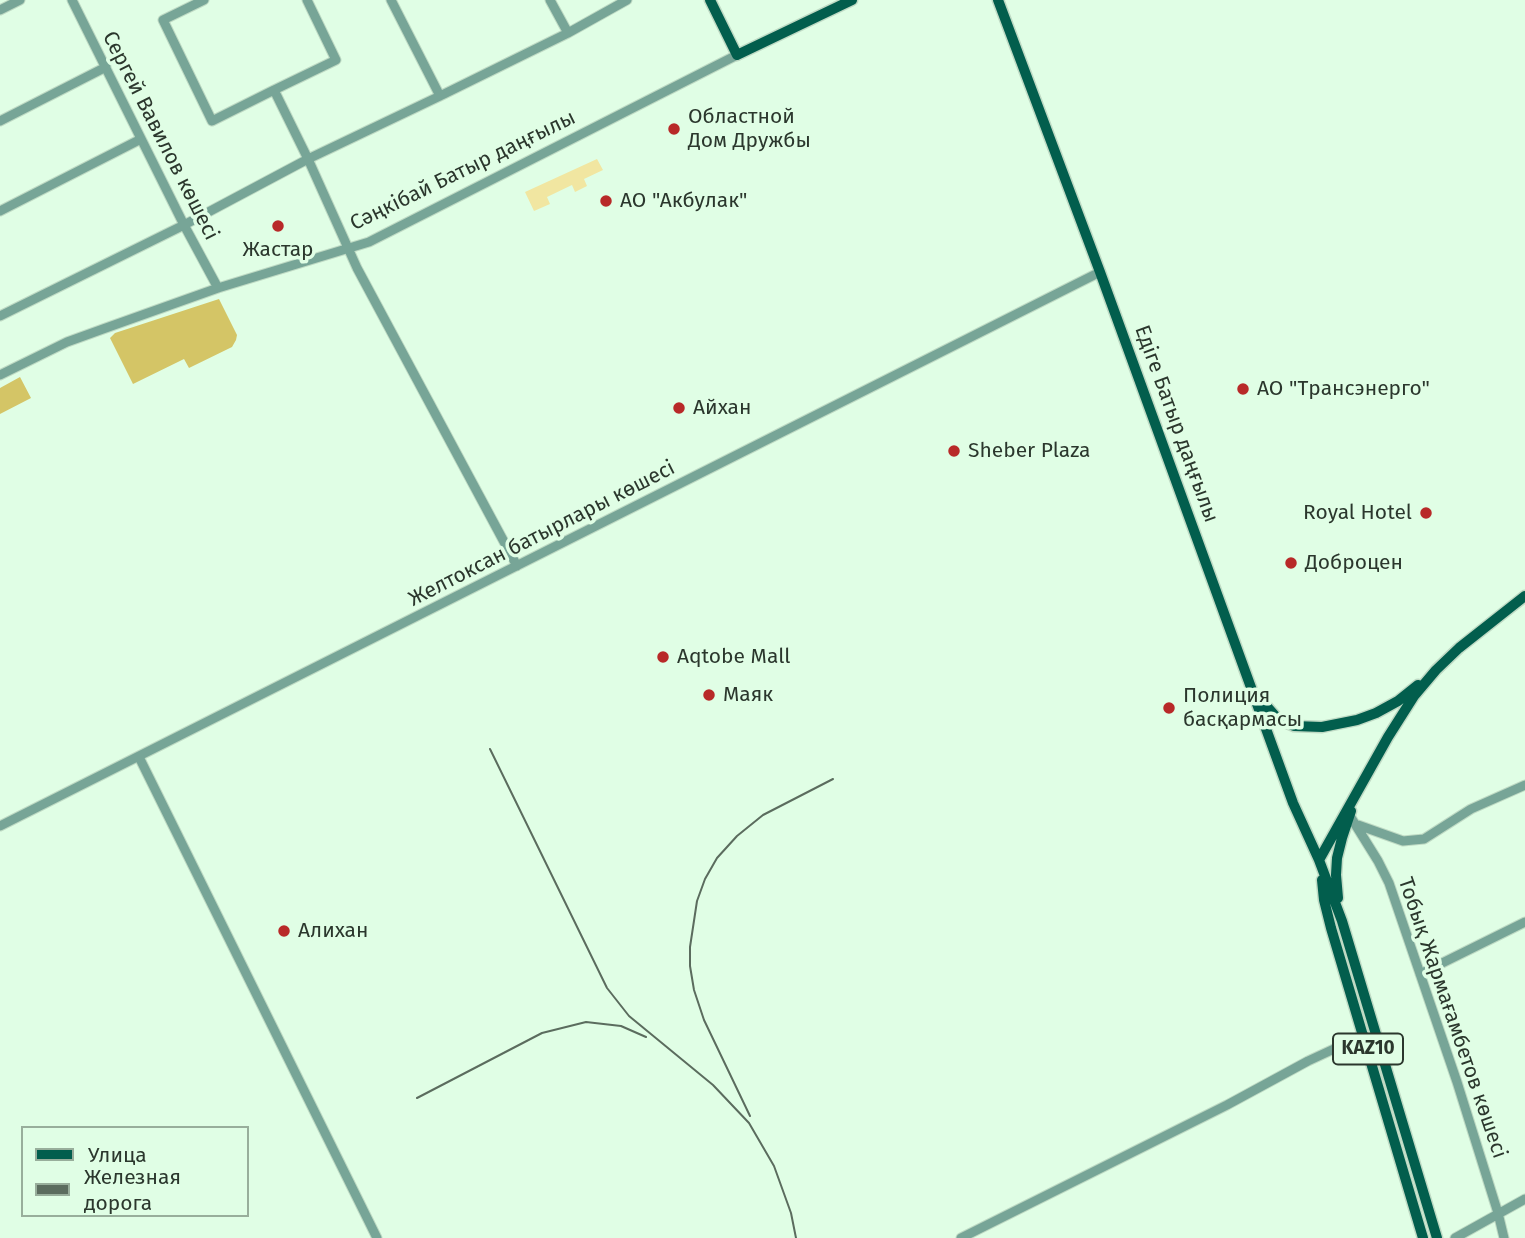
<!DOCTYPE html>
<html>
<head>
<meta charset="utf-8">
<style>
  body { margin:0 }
  #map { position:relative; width:1525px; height:1238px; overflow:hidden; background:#e0fee5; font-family:"Fira Sans",sans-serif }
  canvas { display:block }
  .legend { position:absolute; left:21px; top:1126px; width:228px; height:91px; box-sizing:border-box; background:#e0fee5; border:2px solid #98ae9b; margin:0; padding:9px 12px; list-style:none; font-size:21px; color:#2b372d }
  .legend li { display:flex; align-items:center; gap:14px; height:35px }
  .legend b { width:35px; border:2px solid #98ae9b }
</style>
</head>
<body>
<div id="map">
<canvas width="1525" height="1238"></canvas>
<ul class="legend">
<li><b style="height:9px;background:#025e4d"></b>Улица</li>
<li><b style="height:9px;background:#5b6c5e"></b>Железная дорога</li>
</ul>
</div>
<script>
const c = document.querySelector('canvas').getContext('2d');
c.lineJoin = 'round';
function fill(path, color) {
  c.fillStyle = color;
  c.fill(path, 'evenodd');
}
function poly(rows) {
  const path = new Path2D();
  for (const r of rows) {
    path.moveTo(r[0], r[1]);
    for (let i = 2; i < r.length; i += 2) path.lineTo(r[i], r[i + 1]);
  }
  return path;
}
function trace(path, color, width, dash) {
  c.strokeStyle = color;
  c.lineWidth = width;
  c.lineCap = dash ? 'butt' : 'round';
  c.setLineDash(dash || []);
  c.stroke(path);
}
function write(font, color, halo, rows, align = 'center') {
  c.font = font + ' "Fira Sans",sans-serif';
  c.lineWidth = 7;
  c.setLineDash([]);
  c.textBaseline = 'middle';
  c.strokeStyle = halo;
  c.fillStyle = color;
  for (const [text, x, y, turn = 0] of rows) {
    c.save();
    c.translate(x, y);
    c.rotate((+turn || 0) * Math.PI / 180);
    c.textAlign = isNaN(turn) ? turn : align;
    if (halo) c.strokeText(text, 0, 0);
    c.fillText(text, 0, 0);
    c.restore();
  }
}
fill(poly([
  [597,159,603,170,584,179,587,186,575,192,572,185,547,197,550,204,534,211,525,192]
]), '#f1e6a1');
fill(poly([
  [219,299,237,335,236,340,232,347,189,368,184,359,133,384,110,338,115,333],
  [20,377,31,398,0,414,0,388]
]), '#d4c566');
const minor = poly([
  [72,0,184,225,218,288],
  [204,0,163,20,212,121,274,90,308,159,357,268,517,566],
  [391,0,440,96],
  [550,0,568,33],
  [0,10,20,0],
  [274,90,336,60,307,0],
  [0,121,106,67],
  [0,211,141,139],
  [0,316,184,225,308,159,440,96,568,33,627,0],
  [0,375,67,342,103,329,218,288,369,242,737,55],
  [139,757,377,1238],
  [1350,816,1378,861,1389,883,1457,1082,1498,1213,1504,1238],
  [1358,825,1403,841,1424,839,1471,809,1525,785],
  [0,826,1100,272],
  [1420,974,1525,922],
  [961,1238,1227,1105,1308,1061,1364,1035],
  [1455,1238,1525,1199]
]);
const major = poly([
  [710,0,737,55,852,0],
  [998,0,1100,272,1293,803,1319,860,1342,921,1437,1238],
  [1258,695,1263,702,1278,719,1294,726,1322,727,1357,720,1376,713,1398,701,1418,685],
  [1319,860,1388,737,1414,696,1436,670,1459,648,1525,596],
  [1322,880,1324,900,1331,928,1423,1238],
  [1338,898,1336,875,1337,858,1342,838,1351,811]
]);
trace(minor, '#bfdac4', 11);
trace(major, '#bfdac4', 13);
trace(minor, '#77a597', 9);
trace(major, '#025e4d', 10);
trace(poly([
  [490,749,607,988,629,1016,713,1085,749,1123,774,1166,791,1213,796,1238],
  [417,1098,542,1033,586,1022,621,1026,646,1037],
  [750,1116,704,1020,694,990,690,966,690,947,697,901,705,879,717,858,737,836,763,815,833,779]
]), '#5b6c5e', 2);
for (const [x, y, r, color] of [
  [674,129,7,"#b82928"],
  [606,201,7,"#b82928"],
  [278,226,7,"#b82928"],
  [1243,389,7,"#b82928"],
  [679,408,7,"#b82928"],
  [954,451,7,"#b82928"],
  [1426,513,7,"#b82928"],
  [1291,563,7,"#b82928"],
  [663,657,7,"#b82928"],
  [709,695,7,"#b82928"],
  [1169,708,7,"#b82928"],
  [284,931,7,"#b82928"]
]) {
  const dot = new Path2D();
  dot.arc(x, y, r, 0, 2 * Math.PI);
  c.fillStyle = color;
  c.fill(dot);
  trace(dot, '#e0fee5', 2.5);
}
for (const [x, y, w] of [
  [1368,1049,70]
]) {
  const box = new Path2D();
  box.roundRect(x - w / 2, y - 15.5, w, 31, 5);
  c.fillStyle = '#e0fee5';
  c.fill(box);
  trace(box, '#2b372d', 2);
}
write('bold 19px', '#2b372d', null, [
  ["KAZ10",1368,1049]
]);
write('21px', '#2b372d', '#e0fee5', [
  ["Областной",688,117],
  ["Дом Дружбы",688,141],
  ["АО \"Акбулак\"",620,201],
  ["Жастар",278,250,"center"],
  ["АО \"Трансэнерго\"",1257,389],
  ["Айхан",693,408],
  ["Sheber Plaza",968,451],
  ["Royal Hotel",1412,513,"right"],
  ["Доброцен",1305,563],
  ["Aqtobe Mall",677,657],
  ["Маяк",723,695],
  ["Полиция",1183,696],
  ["басқармасы",1183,720],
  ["Алихан",298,931]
], 'left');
write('21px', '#2b372d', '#e0fee5', [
  ["Сергей Вавилов көшесі",160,136,63],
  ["Сәңкібай Батыр даңғылы",463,171,-26],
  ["Едіге Батыр даңғылы",1176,424,70],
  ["Желтоксан батырлары көшесі",542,534,-27],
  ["Тобық Жармағамбетов көшесі",1452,1018,71]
]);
</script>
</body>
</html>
